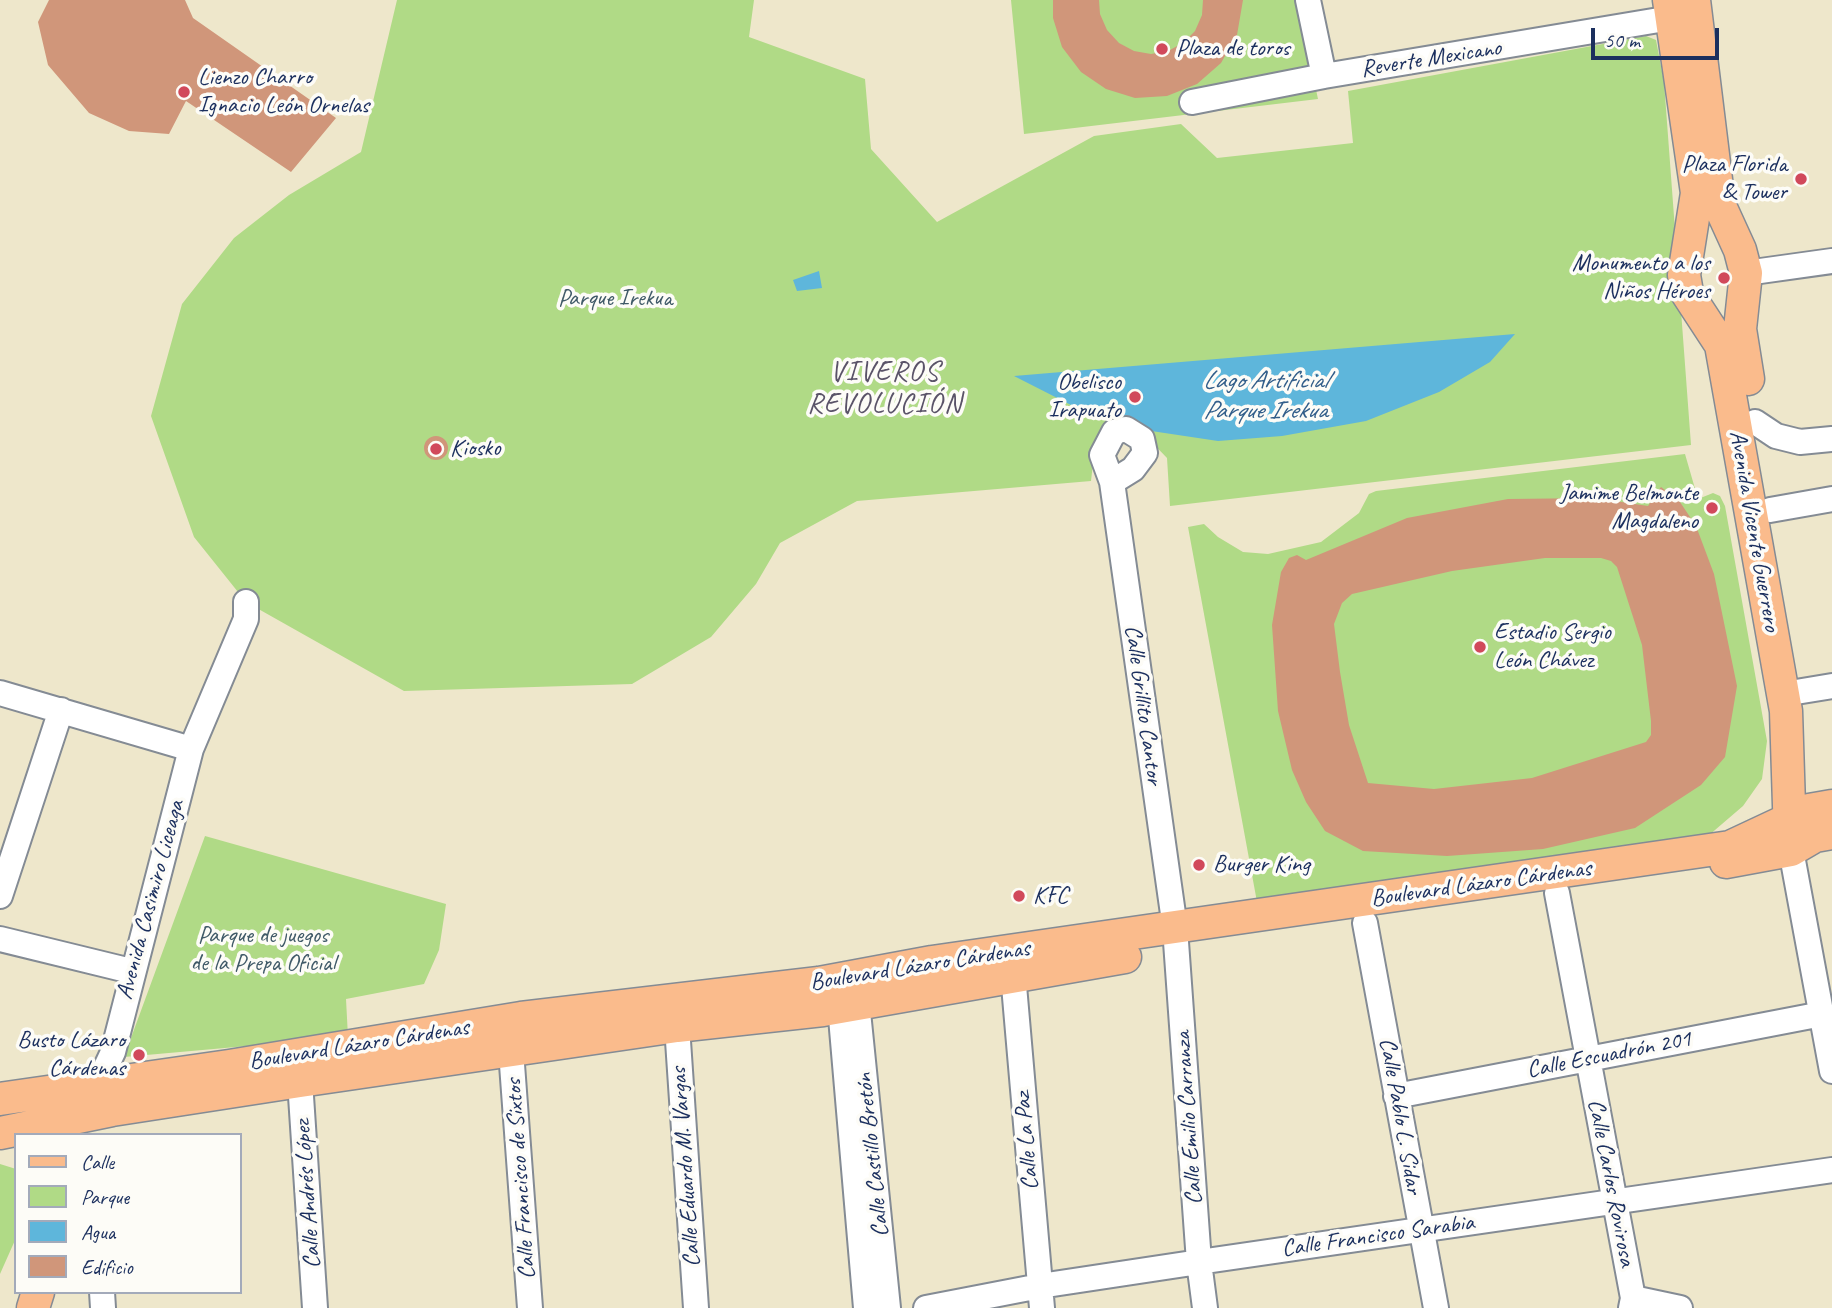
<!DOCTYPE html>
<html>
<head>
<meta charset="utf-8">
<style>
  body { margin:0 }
  #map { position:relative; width:1832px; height:1308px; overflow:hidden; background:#eee7cb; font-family:Caveat,sans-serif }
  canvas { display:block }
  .legend { position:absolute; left:14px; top:1133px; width:228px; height:161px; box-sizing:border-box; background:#fdfcf7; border:2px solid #a3aaba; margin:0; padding:9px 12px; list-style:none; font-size:21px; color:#1b2f5e }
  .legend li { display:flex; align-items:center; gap:14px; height:35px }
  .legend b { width:35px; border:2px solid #a3aaba }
  .scale { position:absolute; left:1591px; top:28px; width:128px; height:32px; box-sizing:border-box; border:4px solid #1b2f5e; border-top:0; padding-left:9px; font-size:21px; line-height:24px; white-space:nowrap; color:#1b2f5e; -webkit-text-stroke:5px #fdfcf7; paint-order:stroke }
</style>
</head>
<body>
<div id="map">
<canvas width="1832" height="1308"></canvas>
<ul class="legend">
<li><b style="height:9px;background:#fabb8c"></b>Calle</li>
<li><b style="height:19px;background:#b0da86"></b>Parque</li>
<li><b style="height:19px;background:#5eb6db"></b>Agua</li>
<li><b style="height:19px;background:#d0967a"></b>Edificio</li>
</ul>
<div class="scale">50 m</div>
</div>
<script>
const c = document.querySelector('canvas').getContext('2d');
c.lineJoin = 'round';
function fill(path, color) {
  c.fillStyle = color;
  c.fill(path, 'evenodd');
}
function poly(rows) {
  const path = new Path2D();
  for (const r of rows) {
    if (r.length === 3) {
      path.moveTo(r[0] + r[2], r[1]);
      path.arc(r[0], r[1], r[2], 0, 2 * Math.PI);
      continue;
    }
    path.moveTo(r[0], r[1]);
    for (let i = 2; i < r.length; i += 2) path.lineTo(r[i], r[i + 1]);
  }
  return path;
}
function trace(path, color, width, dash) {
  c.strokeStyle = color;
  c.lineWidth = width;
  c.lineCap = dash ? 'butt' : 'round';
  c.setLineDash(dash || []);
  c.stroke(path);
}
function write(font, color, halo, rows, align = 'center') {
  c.font = font + ' Caveat,sans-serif';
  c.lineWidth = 7;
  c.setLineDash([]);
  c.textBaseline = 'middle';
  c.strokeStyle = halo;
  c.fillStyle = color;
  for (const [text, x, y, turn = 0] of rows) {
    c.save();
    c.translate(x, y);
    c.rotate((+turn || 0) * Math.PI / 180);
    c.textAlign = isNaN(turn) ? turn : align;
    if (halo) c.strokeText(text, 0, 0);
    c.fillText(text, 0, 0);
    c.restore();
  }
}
fill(poly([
  [397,0,754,0,749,37,865,79,871,149,937,222,1094,136,1181,124,1217,158,1353,143,1348,91,1646,36,1656,40,1664,82,1691,445,1170,506,1167,458,1143,433,1115,424,1096,437,1091,481,857,501,780,543,756,584,711,637,632,684,404,691,246,602,194,537,151,416,182,304,234,238,289,195,361,152],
  [1011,0,1297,0,1318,99,1024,134],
  [1685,454,1698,499,1713,493,1720,496,1725,506,1767,741,1762,779,1743,806,1708,836,1257,902,1188,527,1204,524,1218,537,1243,552,1268,554,1321,542,1359,513,1369,494,1376,491],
  [205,836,446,904,439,950,424,984,346,999,348,1037,124,1057],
  [0,1164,16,1169,16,1238,0,1274]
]), '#b0da86');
fill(poly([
  [819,271,822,288,797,291,793,280],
  [1515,334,1490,362,1439,392,1366,421,1282,436,1218,441,1138,429,1071,405,1014,376]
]), '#5eb6db');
fill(poly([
  [49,0,185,0,193,18,336,118,291,172,186,101,169,134,129,131,89,113,48,65,38,22],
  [1053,0,1099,0,1100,14,1107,30,1119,43,1134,51,1151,54,1168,51,1183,43,1195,31,1202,15,1203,0,1243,0,1237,35,1221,63,1197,84,1167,96,1135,98,1106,89,1081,72,1062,47,1053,18],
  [436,448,12],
  [1661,487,1680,502,1696,526,1714,574,1737,686,1725,757,1701,785,1635,828,1543,849,1447,856,1363,851,1325,831,1306,802,1292,770,1278,711,1272,625,1281,572,1289,558,1297,555,1306,560,1407,518,1508,499,1595,498,1648,506],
  [1545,558,1601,558,1611,561,1617,567,1642,645,1651,721,1651,735,1646,742,1532,778,1434,789,1368,783,1349,725,1340,672,1334,624,1342,603,1352,594,1452,571]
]), '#d0967a');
const minor = poly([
  [1308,0,1324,76],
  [1192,102,1324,76,1671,18],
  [1746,273,1832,261],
  [1755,422,1776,436,1800,442,1832,439],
  [1112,482,1133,469,1145,453,1142,439,1126,429,1114,432,1102,455,1112,482,1175,928,1199,1262,1205,1308],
  [1770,510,1832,499],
  [1796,692,1832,686],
  [0,693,191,749],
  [1791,850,1832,1071],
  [1557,893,1633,1298,1631,1308],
  [0,896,61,710],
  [1365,923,1436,1308],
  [0,939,131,971],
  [1013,974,1042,1308],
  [857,1002,888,1308],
  [840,1006,866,1308],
  [677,1026,696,1308],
  [511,1051,530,1308],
  [300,1081,315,1308],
  [98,1084,113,1052,191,749,246,619,246,602],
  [1396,1096,1822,1014],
  [102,1292,103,1308],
  [1633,1298,1680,1308],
  [926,1308,1040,1286,1199,1262,1832,1170]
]);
const major = poly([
  [1669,0,1697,193,1684,275,1687,293,1721,345,1786,711,1790,837],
  [1694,0,1719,204,1740,250,1746,273,1740,329,1748,379],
  [1726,862,1791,850,1815,836,1832,833],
  [0,1099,229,1066,521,1018,819,983,932,962,1730,847,1809,810,1832,806],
  [0,1133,112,1110,300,1081,677,1026,823,1010,1125,957],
  [33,1308,38,1292]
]);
trace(minor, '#848b94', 28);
trace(major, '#848b94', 35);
trace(minor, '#fff', 24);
trace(major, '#fabb8c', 32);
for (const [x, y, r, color] of [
  [1162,49,7,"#d1495b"],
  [184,92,7,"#d1495b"],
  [1801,179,7,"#d1495b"],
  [1724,278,7,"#d1495b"],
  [1135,397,7,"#d1495b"],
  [436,449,7,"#d1495b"],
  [1712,508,7,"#d1495b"],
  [1480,647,7,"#d1495b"],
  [1199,865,7,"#d1495b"],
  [1019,896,7,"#d1495b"],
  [139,1055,7,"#d1495b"]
]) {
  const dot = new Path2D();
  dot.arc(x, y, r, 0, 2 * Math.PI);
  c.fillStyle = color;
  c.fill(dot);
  trace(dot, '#fdfcf7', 2.5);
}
write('24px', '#1b2f5e', '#fdfcf7', [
  ["Plaza de toros",1176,49],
  ["Lienzo Charro",198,78],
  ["Ignacio León Ornelas",198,106],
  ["Plaza Florida",1787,165,"right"],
  ["& Tower",1787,193,"right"],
  ["Monumento a los",1710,264,"right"],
  ["Niños Héroes",1710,292,"right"],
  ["Obelisco",1121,383,"right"],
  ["Irapuato",1121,411,"right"],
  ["Kiosko",450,449],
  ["Jamime Belmonte",1698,494,"right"],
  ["Magdaleno",1698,522,"right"],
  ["Estadio Sergio",1494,633],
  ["León Chávez",1494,661],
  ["Burger King",1213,865],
  ["KFC",1033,896],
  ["Busto Lázaro",125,1041,"right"],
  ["Cárdenas",125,1069,"right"]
], 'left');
write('24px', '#1b2f5e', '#fdfcf7', [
  ["Reverte Mexicano",1431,59,-9],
  ["Avenida Vicente Guerrero",1754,531,80],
  ["Calle Grillito Cantor",1143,705,82],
  ["Boulevard Lázaro Cárdenas",1481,884,-8],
  ["Avenida Casimiro Liceaga",151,900,-75],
  ["Boulevard Lázaro Cárdenas",920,966,-9],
  ["Boulevard Lázaro Cárdenas",359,1045,-9],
  ["Calle Escuadrón 201",1609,1055,-11],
  ["Calle Pablo L. Sidar",1400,1116,80],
  ["Calle Emilio Carranza",1189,1118,-94],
  ["Calle La Paz",1027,1141,-95],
  ["Calle Castillo Bretón",873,1155,-96],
  ["Calle Eduardo M. Vargas",686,1167,-94],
  ["Calle Francisco de Sixtos",521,1179,-94],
  ["Calle Carlos Rovirosa",1611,1183,79],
  ["Calle Andrés López",308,1194,-94],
  ["Calle Francisco Sarabia",1378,1236,-8]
]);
write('24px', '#405a68', '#fdfcf7', [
  ["Parque Irekua",615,299],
  ["Parque de juegos",263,936],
  ["de la Prepa Oficial",263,964]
]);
write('italic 26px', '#325e8a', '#fdfcf7', [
  ["Lago Artificial",1265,381],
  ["Parque Irekua",1265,411]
]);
c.letterSpacing = '2px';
write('28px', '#5a5368', '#fdfcf7', [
  ["VIVEROS",885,373],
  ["REVOLUCIÓN",885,405]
]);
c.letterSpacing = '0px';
</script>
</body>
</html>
